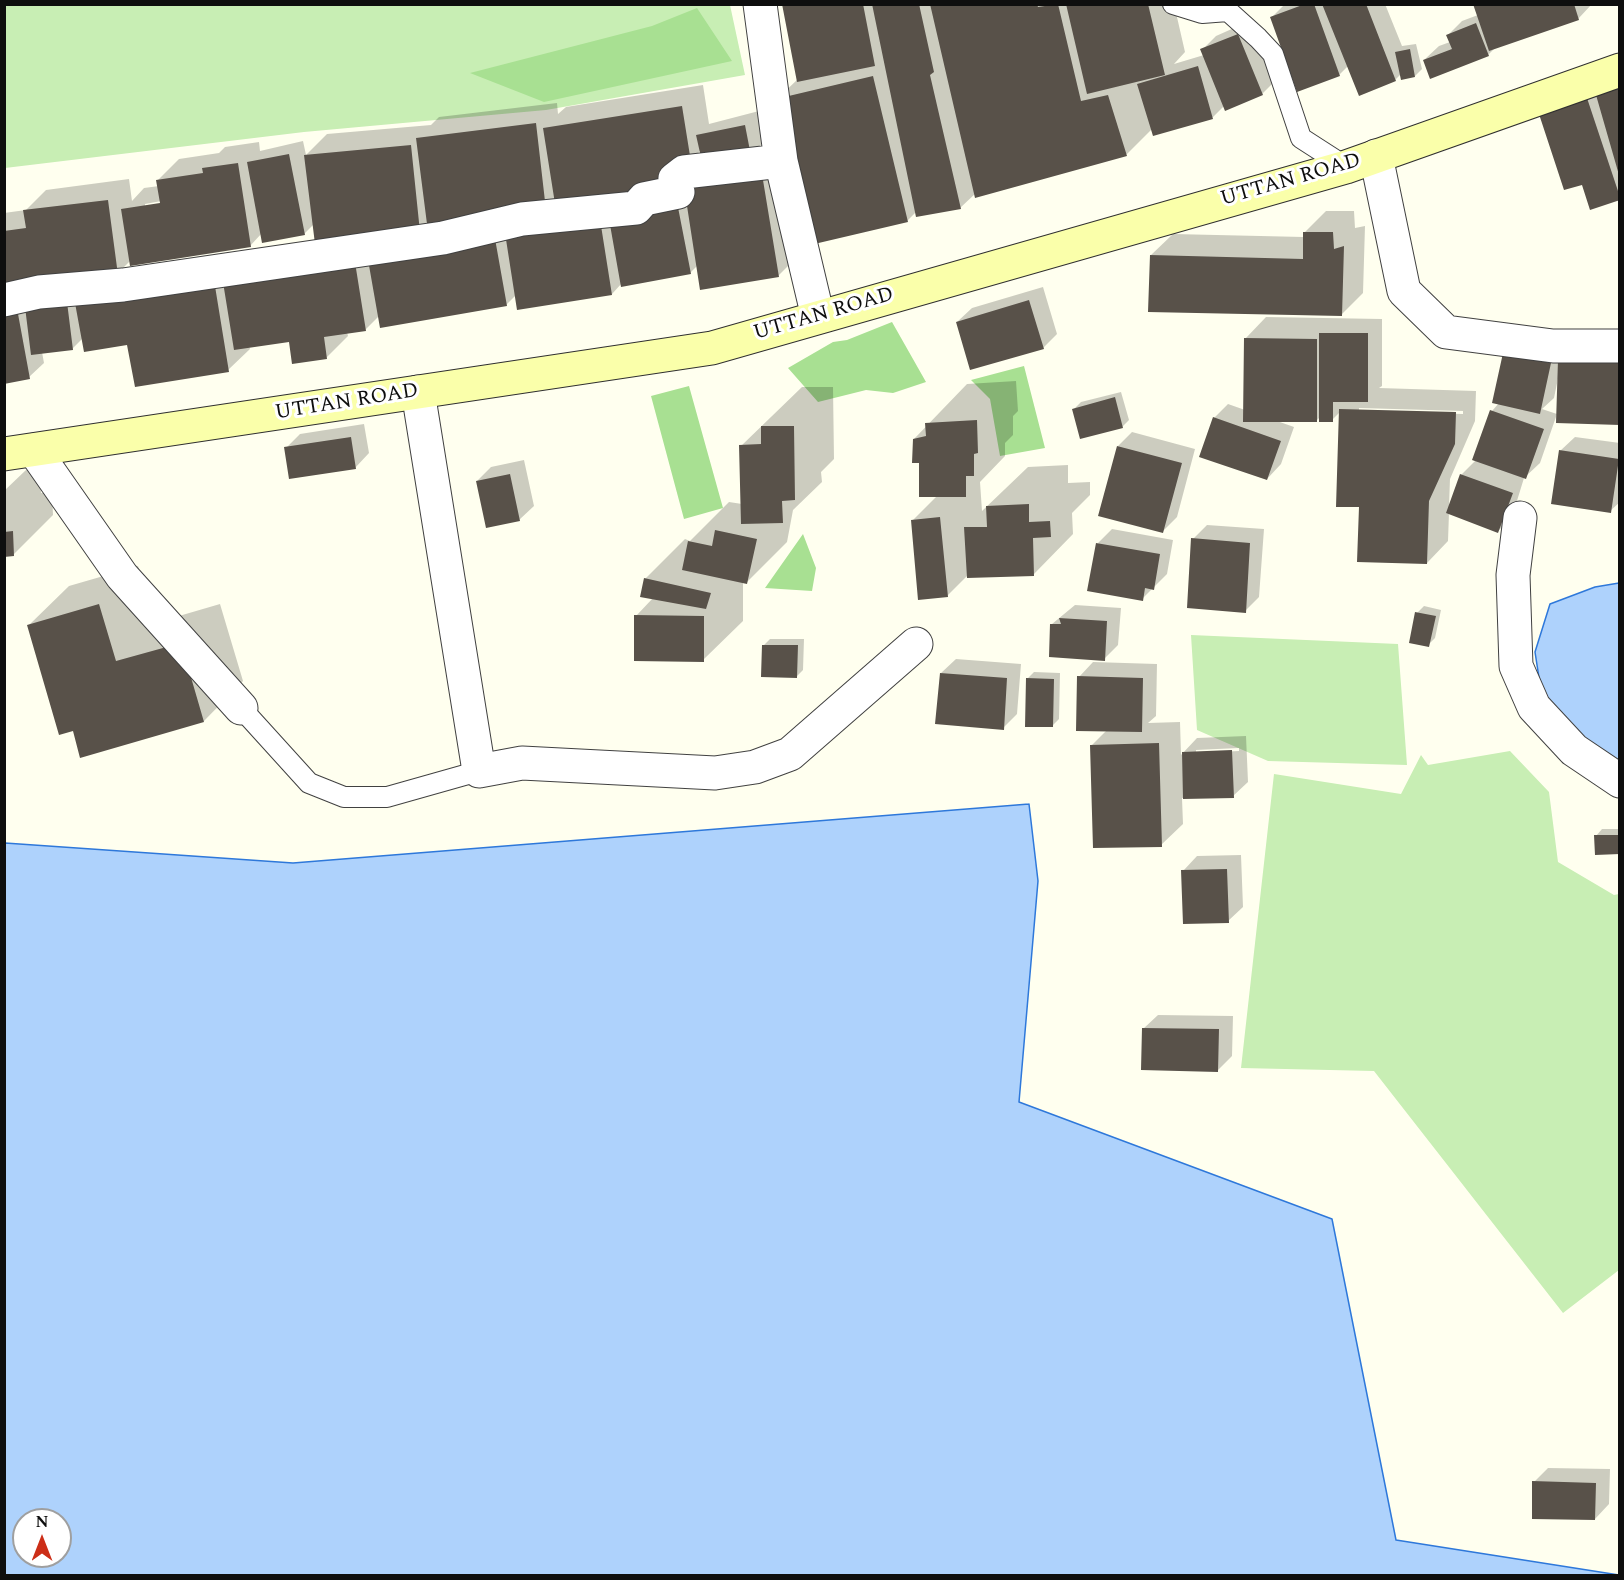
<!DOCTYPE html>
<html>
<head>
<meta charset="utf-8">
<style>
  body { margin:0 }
  #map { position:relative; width:1624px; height:1580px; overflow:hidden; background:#ffffef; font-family:Spectral,serif }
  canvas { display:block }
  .frame { position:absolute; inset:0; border:6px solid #0e0e0e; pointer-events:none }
  .north { position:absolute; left:12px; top:1508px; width:60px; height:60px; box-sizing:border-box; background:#fff; border:2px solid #9f9f9f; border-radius:50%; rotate:0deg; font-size:16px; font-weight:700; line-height:24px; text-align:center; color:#0e0e0e }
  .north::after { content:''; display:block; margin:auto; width:21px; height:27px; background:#cc2e18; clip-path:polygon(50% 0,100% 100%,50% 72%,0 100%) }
</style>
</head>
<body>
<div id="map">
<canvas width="1624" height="1580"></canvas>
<div class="frame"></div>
<div class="north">N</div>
</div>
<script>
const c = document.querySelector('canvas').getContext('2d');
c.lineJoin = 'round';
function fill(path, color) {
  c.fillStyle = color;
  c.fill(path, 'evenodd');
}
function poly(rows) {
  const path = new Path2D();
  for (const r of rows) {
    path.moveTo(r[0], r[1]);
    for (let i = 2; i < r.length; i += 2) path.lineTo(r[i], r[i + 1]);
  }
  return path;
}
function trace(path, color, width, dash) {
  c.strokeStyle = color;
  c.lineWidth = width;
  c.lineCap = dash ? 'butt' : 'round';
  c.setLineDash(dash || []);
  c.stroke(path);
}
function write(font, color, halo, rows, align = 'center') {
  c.font = font + ' Spectral,serif';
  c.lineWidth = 6;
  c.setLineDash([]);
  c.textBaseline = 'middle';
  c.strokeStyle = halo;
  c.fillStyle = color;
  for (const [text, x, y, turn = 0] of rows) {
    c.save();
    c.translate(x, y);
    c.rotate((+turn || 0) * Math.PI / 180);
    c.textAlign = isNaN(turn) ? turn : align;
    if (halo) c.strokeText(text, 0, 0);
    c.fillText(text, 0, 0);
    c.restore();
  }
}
fill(poly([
  [4,5,730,5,745,75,546,110,304,132,5,168],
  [1191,635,1398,644,1407,765,1268,761,1197,730],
  [1510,751,1549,792,1558,862,1614,895,1619,894,1619,1270,1563,1313,1374,1071,1241,1068,1274,774,1401,794,1421,755,1428,765]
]), '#c8eeb4');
fill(poly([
  [697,8,732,61,544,102,470,73,652,26],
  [892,322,926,382,893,393,866,390,818,402,788,368,833,342,847,340],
  [1024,366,1045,448,1000,456,990,399,971,380],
  [689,386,723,508,684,519,651,396],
  [803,534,816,568,812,591,765,588]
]), '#a8e092');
const water = poly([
  [1619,583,1619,766,1578,736,1542,697,1535,652,1550,604,1595,587,1619,583],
  [1029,804,1038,881,1019,1102,1332,1219,1396,1540,1619,1575,5,1575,5,843,293,863,1029,804],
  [24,1520,60,1520,60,1556,24,1556,24,1520]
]);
fill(water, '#aed2fc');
trace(water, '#2e78da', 1.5);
fill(poly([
  [784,4,1174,4,1185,52,1174,64,1204,55,1202,50,1216,36,1252,20,1276,80,1262,94,1224,106,1213,117,1154,135,1152,129,1127,154,976,196,976,193,960,208,917,211,907,221,777,99,798,79],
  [1285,4,1385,4,1402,46,1416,44,1422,69,1415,76,1401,74,1395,80,1348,66,1339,75,1272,17],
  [1475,4,1592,4,1578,19,1496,47,1488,55,1424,60,1439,46,1450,42,1448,35,1462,21,1478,15],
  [1620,71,1620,199,1583,183,1539,109],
  [703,85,709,124,759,111,765,141,753,152,782,148,799,255,778,276,698,265,690,273,622,283,612,294,516,295,506,305,379,316,365,330,347,332,348,336,326,358,290,340,249,346,250,349,228,370,129,343,83,338,72,349,42,352,44,363,29,377,4,382,4,213,26,210,46,190,129,179,132,201,144,188,159,186,158,180,179,159,219,153,225,147,259,142,260,151,303,141,306,155,327,134,431,125,439,117,557,103,558,114,566,107],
  [701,150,703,162,690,161],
  [167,200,167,203,145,207,145,204],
  [464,218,422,228,427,222],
  [314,224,316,244,117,274,131,260,250,246,262,233,304,234],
  [1326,211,1354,211,1355,228,1365,226,1363,293,1341,315,1151,255,1173,234,1304,237,1304,233],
  [1043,287,1057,334,1043,348,957,322,972,308],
  [1266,317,1382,319,1382,386,1379,388,1476,391,1475,421,1450,479,1449,507,1461,475,1476,460,1492,411,1499,403,1504,353,1564,349,1554,398,1542,409,1557,414,1540,463,1524,478,1512,517,1498,531,1449,513,1448,541,1427,563,1360,506,1340,412,1332,420,1321,416,1316,421,1277,421,1294,427,1281,464,1267,479,1214,418,1228,404,1245,410,1245,339],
  [1359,408,1463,411,1463,414,1359,411],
  [1016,381,1018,411,1013,416,1013,435,1005,443,1005,456,980,482,982,511,1028,467,1068,465,1068,483,1090,482,1090,495,1072,513,1073,534,1034,574,968,575,947,596,912,521,937,496,920,462,914,439,967,384],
  [802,387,833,387,834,459,821,472,822,482,793,510,787,542,747,582,743,581,743,621,703,660,636,616,653,598,645,579,685,539,690,541,729,502,742,504,741,446],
  [1121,392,1129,420,1122,427,1074,409,1081,402],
  [364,424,369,453,355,468,286,448,300,434],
  [1132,432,1195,449,1177,517,1163,531,1118,446],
  [1575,437,1620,443,1620,502,1610,511,1560,451],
  [524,460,534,506,519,520,477,481,491,467],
  [40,469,41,493,52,492,53,515,13,555,4,555,4,491,26,470],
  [1207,525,1264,529,1259,597,1245,611,1193,539],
  [1112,529,1173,540,1167,574,1142,599,1098,543],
  [138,566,155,623,220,604,243,681,204,721,74,729,29,625,69,586],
  [1075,605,1121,608,1118,645,1104,659,1052,624],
  [1424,606,1441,610,1435,638,1428,645,1417,613],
  [770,639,804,639,803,670,796,677,763,646],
  [956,659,1021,664,1017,714,1003,728,941,673],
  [1093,662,1157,664,1156,716,1148,723,1180,722,1181,755,1197,738,1246,736,1248,782,1233,796,1182,798,1183,824,1161,845,1091,746,1107,730,1079,677],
  [1239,748,1239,751,1196,753,1196,750],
  [1034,672,1060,673,1059,719,1052,726,1027,679],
  [1602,829,1620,829,1620,852,1596,836],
  [1241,855,1243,907,1228,921,1183,871,1197,856],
  [1158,1015,1233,1016,1232,1056,1217,1071,1143,1029],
  [1548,1468,1610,1469,1609,1504,1595,1519,1534,1482]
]), '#0003');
fill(poly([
  [782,4,863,4,875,66,797,82],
  [872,4,919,4,934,72,930,75,961,209,916,217],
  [930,4,1037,4,1038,7,1058,4,1081,101,1108,95,1127,156,975,198],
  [1066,4,1148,4,1165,75,1087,94],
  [1305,4,1314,4,1340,76,1297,92,1270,17],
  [1322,4,1366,4,1396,81,1359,96],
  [1473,4,1574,4,1579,20,1489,51],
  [1476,23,1489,56,1430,79,1423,60,1452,49,1446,35],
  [1238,34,1263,95,1225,111,1200,49],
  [1410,49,1415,77,1401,80,1395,52],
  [1198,66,1213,119,1153,136,1137,84],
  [873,76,908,222,810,245,776,99],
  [1620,81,1620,175,1619,175,1594,88],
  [1585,92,1620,197,1620,200,1590,210,1582,185,1564,190,1537,108],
  [682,106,691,162,664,168,668,189,556,210,543,128],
  [536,123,546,210,427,224,416,138],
  [745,125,751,156,703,166,696,135],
  [411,145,420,232,315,244,304,155],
  [289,154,305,235,262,243,247,162],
  [238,163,251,247,130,266,121,209,160,203,156,180,203,173,202,168],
  [761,168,779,277,700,290,683,180],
  [676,197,691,274,621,287,609,219],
  [108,200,118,275,4,296,4,231,26,228,23,210],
  [599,213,612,295,517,310,505,233],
  [1303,232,1333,232,1334,249,1344,246,1342,316,1148,312,1150,255,1303,259],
  [494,233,507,306,380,328,367,254],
  [354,256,366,331,324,337,327,359,292,364,289,342,234,350,222,276],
  [214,280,229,372,135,387,127,345,84,352,75,303],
  [66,294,73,350,31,355,24,299],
  [1029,300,1044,349,970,370,956,322],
  [16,303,30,379,4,384,4,306],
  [1319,333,1368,333,1368,402,1333,402,1333,422,1319,422],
  [1244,338,1317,339,1317,422,1243,422],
  [1503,353,1551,363,1540,414,1492,403],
  [1558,360,1620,362,1620,425,1556,423],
  [1115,397,1123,428,1080,439,1072,409],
  [1339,409,1456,412,1455,444,1429,501,1427,564,1357,562,1359,507,1336,507],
  [1490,410,1544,429,1526,479,1472,460],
  [1213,417,1281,441,1267,480,1199,457],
  [977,420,978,453,974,454,974,476,966,476,966,497,919,497,919,463,912,463,913,439,926,436,925,423],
  [761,426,794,426,795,500,782,501,783,523,741,524,739,445,761,444],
  [351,437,356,469,289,479,284,447],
  [1117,446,1182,463,1163,533,1098,516],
  [1559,450,1619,459,1611,513,1551,504],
  [510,474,520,521,486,528,476,481],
  [1460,474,1513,493,1498,533,1446,513],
  [1029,504,1029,522,1050,521,1051,537,1033,538,1034,576,967,578,964,527,987,527,986,506],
  [940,517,948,597,918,600,911,520],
  [715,530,757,539,747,584,682,570,688,541,712,546],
  [13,531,14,556,4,557,4,532],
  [1191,538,1250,543,1246,613,1187,608],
  [1096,543,1160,554,1154,590,1145,588,1143,601,1087,591],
  [644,578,711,593,706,609,640,597],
  [99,604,116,661,181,643,204,722,80,758,73,731,59,735,27,625],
  [1415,612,1436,616,1429,647,1409,643],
  [634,615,704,616,704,662,634,661],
  [1059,618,1107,621,1105,661,1049,657,1050,624,1061,624],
  [762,645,798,645,797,678,761,677],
  [940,673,1007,678,1004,730,935,724],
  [1077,676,1143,678,1142,732,1076,731],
  [1026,678,1054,679,1053,727,1025,727],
  [1159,743,1162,847,1093,848,1090,745],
  [1232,750,1234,798,1183,799,1182,752],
  [1594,835,1620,835,1620,854,1595,855],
  [1227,869,1229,923,1183,924,1181,870],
  [1142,1028,1219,1029,1218,1072,1141,1070],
  [1532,1481,1596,1483,1595,1520,1532,1519]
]), '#585149');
const service = poly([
  [1173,4,1202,13,1228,11,1258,38,1273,54,1301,138,1346,167],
  [241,708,309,783,344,797,387,797,479,771]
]);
const minor = poly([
  [760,4,781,161,818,317],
  [1376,156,1404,291,1446,332,1553,346,1620,346],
  [4,300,39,292,123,285,443,238,522,219,636,208,644,199,678,192,675,179,684,172,781,161],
  [418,392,479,771,522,763,715,773,755,767,790,754,916,644],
  [34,450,122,576,241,708],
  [1520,518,1513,575,1516,666,1534,707,1574,750,1620,781]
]);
const secondary = poly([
  [4,454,712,348,1346,167,1620,70]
]);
trace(service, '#414141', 22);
trace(minor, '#414141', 35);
trace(secondary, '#303030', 35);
trace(service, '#fff', 20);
trace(minor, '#fff', 33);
trace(secondary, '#faffaa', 33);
write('21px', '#0e0e0e', '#fff', [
  ["UTTAN ROAD",1291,181,-16],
  ["UTTAN ROAD",824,315,-16],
  ["UTTAN ROAD",347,403,-9]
]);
</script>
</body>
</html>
